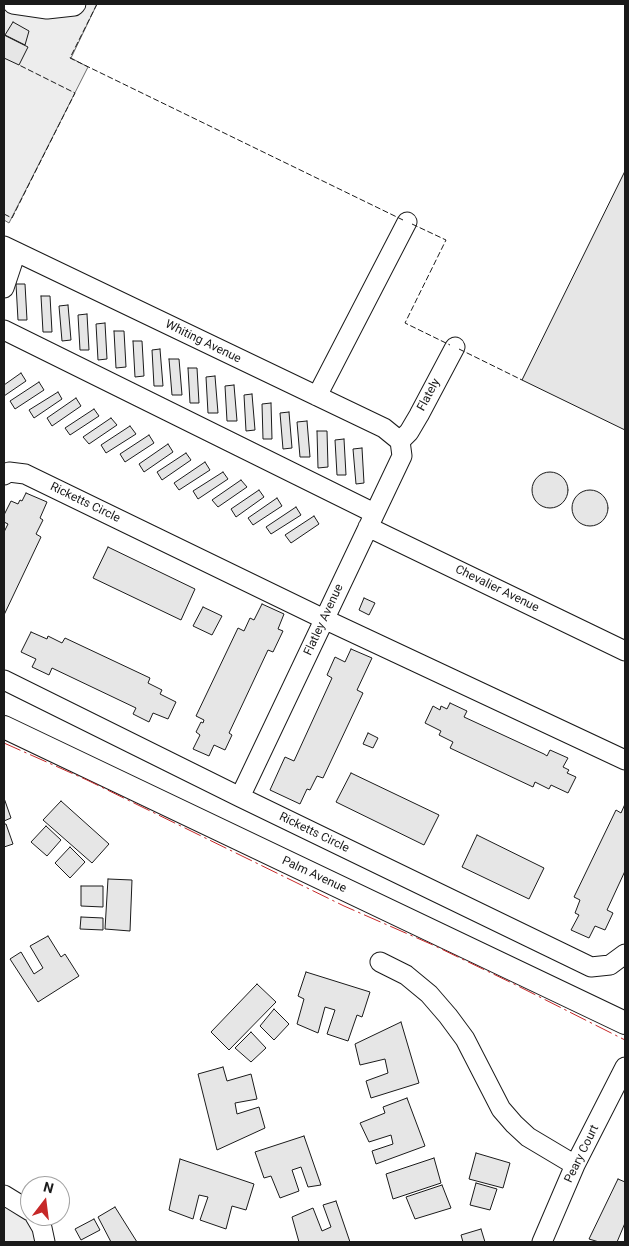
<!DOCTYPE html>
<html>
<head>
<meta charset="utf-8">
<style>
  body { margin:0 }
  #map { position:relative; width:629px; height:1246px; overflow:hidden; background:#fff; font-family:Roboto,sans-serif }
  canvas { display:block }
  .frame { position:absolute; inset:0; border:5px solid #1a1a1a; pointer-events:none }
  .north { position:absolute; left:20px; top:1176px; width:50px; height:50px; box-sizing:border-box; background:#fff; border:1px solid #a3a3a3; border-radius:50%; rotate:15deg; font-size:14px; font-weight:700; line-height:20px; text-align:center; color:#1a1a1a }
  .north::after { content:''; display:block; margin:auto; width:18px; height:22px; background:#c62828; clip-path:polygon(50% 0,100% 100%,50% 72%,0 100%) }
</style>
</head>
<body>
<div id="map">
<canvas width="629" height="1246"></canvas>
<div class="frame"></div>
<div class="north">N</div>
</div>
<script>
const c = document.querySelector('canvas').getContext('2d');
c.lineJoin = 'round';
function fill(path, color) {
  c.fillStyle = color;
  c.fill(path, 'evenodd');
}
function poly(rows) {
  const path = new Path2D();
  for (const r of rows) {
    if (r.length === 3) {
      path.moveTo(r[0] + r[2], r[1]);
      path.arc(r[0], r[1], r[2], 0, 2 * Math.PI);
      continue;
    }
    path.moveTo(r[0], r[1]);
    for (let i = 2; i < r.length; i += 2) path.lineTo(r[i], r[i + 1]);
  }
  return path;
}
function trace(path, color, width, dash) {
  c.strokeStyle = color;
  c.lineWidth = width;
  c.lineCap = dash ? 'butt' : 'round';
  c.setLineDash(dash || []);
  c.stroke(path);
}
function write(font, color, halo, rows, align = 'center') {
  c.font = font + ' Roboto,sans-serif';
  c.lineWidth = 4;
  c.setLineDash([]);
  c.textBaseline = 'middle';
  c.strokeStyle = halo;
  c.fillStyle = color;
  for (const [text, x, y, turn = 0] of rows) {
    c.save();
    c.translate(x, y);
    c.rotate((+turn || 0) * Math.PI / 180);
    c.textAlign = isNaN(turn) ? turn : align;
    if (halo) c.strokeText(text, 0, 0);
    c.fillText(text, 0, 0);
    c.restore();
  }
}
const green = poly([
  [4,4,97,4,71,58,88,67,9,223,4,220,4,4],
  [4,1201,30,1218,37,1242,4,1242,4,1201]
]);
fill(green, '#ededed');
trace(green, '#6a6a6a', 1);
const building = poly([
  [13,22,29,31,25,45,5,35,13,22],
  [4,35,28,47,19,65,4,58,4,35],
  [625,171,625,430,522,380,625,171],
  [16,284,25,284,27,320,18,320,16,284],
  [41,296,50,296,52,332,43,332,41,296],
  [68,305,71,340,62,341,59,306,68,305],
  [87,314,89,350,80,350,78,315,87,314],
  [105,323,107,359,98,360,96,324,105,323],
  [114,331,124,331,126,367,116,368,114,331],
  [133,341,142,341,144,376,135,377,133,341],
  [160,349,163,386,154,386,152,350,160,349],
  [169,359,179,359,182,395,172,395,169,359],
  [188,368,197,368,199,403,190,403,188,368],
  [21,373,26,381,4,396,4,385,21,373],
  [215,376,218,413,208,413,206,377,215,376],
  [39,382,44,390,15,409,10,401,39,382],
  [234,385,237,421,227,421,225,386,234,385],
  [58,392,62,399,34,418,29,410,58,392],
  [252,394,255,430,246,431,244,395,252,394],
  [76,398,81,406,52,426,47,418,76,398],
  [271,403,272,439,263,439,262,404,271,403],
  [94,409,99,416,70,435,65,428,94,409],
  [289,412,292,448,283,449,280,413,289,412],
  [111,418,117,425,89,444,83,437,111,418],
  [307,421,310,457,300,457,297,422,307,421],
  [130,426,136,434,106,453,101,445,130,426],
  [317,431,327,431,328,467,318,468,317,431],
  [149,435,154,443,125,462,120,454,149,435],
  [344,439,346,475,337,475,335,440,344,439],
  [168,444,173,452,144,472,139,464,168,444],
  [362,448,364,483,356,484,353,449,362,448],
  [186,453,191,460,162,480,157,472,186,453],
  [205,462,210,470,179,490,174,483,205,462],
  [550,490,18],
  [223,472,228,479,198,499,193,491,223,472],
  [241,480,247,487,218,507,212,500,241,480],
  [590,508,18],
  [259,490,264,497,236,517,231,509,259,490],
  [26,493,47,502,40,518,43,520,36,534,41,537,4,615,4,532,8,524,4,522,4,515,11,501,18,504,20,500,22,501,26,493],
  [277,498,282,506,253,525,248,518,277,498],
  [296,507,301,515,271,534,266,527,296,507],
  [314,516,319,524,291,543,285,535,314,516],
  [108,547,195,589,181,620,93,578,108,547],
  [364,598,375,603,369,615,359,610,364,598],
  [262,604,284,614,278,629,283,631,273,652,268,650,229,733,232,735,225,750,214,745,209,756,193,749,200,735,196,732,201,722,203,723,204,720,196,716,238,628,244,631,250,618,254,620,262,604],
  [203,607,222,616,212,635,193,626,203,607],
  [31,632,47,639,48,636,62,643,65,638,150,678,148,683,162,690,160,694,176,702,168,719,153,713,149,722,133,714,136,708,52,668,49,675,32,667,36,659,21,652,31,632],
  [351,649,372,658,357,690,363,693,323,778,317,776,310,790,307,789,300,804,270,790,285,757,294,761,332,678,327,675,335,657,345,662,351,649],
  [450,703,467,711,464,717,544,754,547,756,550,750,568,758,563,767,569,770,567,773,576,777,568,793,551,785,549,789,535,782,533,787,450,748,453,742,439,735,441,731,425,723,433,706,440,710,441,706,447,709,450,703],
  [368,733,378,738,373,748,363,744,368,733],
  [351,773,439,815,424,845,336,802,351,773],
  [4,798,11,818,4,821,4,798],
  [61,801,109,844,92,863,43,820,61,801],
  [625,804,625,871,607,910,613,913,605,930,595,926,589,938,571,930,579,915,575,913,580,900,574,897,616,810,621,813,625,804],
  [4,824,6,824,13,844,4,847,4,824],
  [46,826,61,840,47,856,31,842,46,826],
  [477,835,544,868,529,899,462,867,477,835],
  [70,847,85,862,70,878,55,863,70,847],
  [108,879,132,880,130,931,105,929,108,879],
  [81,886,103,886,103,907,81,906,81,886],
  [81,917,103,918,103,930,80,929,81,917],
  [48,936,61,957,65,954,79,976,38,1002,10,959,21,952,34,974,43,968,30,946,48,936],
  [306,972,370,992,362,1017,357,1015,348,1041,327,1034,335,1010,325,1007,318,1033,297,1024,304,999,298,996,306,972],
  [257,984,276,1002,229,1050,211,1032,257,984],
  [274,1009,289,1024,274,1040,260,1026,274,1009],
  [401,1022,419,1083,371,1098,366,1081,388,1073,385,1059,360,1065,355,1044,401,1022],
  [251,1032,266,1048,251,1062,235,1048,251,1032],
  [223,1067,227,1081,251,1074,257,1099,235,1103,237,1114,259,1107,265,1128,217,1150,198,1074,223,1067],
  [407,1098,425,1146,376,1164,372,1151,393,1144,391,1135,369,1142,360,1123,385,1113,383,1107,407,1098],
  [304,1136,321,1185,308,1187,301,1167,292,1170,299,1191,280,1198,271,1176,264,1178,255,1152,304,1136],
  [476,1153,510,1163,503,1188,469,1179,476,1153],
  [434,1158,441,1183,393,1199,386,1174,434,1158],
  [180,1159,254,1184,246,1210,232,1206,226,1229,200,1220,208,1197,199,1195,193,1219,169,1210,180,1159],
  [618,1179,625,1182,625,1223,617,1242,599,1242,589,1239,618,1179],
  [476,1183,497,1189,490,1210,470,1205,476,1183],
  [442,1185,451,1208,415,1219,406,1197,442,1185],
  [336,1201,350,1242,299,1242,292,1217,313,1208,322,1231,331,1227,323,1205,336,1201],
  [115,1207,137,1242,111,1242,98,1217,115,1207],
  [94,1219,100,1230,81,1240,75,1229,94,1219],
  [481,1229,485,1242,463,1242,461,1235,481,1229]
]);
fill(building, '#e6e6e6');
trace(building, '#1a1a1a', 1);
const minor = poly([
  [13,4,47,9,74,6,76,4],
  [4,246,384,428,400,441],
  [4,288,16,252],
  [4,330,374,513],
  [317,396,407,222],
  [400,441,409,432,419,415,455,347],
  [4,475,9,472,25,474,324,619,625,760],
  [368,527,625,651],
  [4,680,240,797,591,967,610,965,625,954],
  [240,797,402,456,400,441],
  [380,962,406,975,429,994,448,1016,465,1039,501,1109,514,1124,528,1137,575,1165],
  [4,1195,30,1211],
  [35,1216,42,1228,45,1242],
  [542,1242,575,1165,625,1067]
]);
const major = poly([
  [4,727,625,1023]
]);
trace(minor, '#1a1a1a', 21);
trace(major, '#1a1a1a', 24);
trace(minor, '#fff', 19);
trace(major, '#fff', 22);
trace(poly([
  [97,4,70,58,403,220],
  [4,214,12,218,75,93,19,65],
  [412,224,446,240,405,323,450,345],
  [459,349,522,380]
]), '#1a1a1a', 1, [6, 2.5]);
trace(poly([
  [4,743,87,780,344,906,433,945,514,984,625,1040]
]), '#c62828', 1, [18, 4, 2.5, 4]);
write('12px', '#1a1a1a', '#fff', [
  ["Whiting Avenue",203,342,26],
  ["Flately",429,395,-62],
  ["Ricketts Circle",85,503,26],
  ["Chevalier Avenue",497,589,26],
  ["Flatley Avenue",324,620,-65],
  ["Ricketts Circle",314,833,26],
  ["Palm Avenue",314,875,25],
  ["Peary Court",582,1154,-64]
]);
</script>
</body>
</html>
